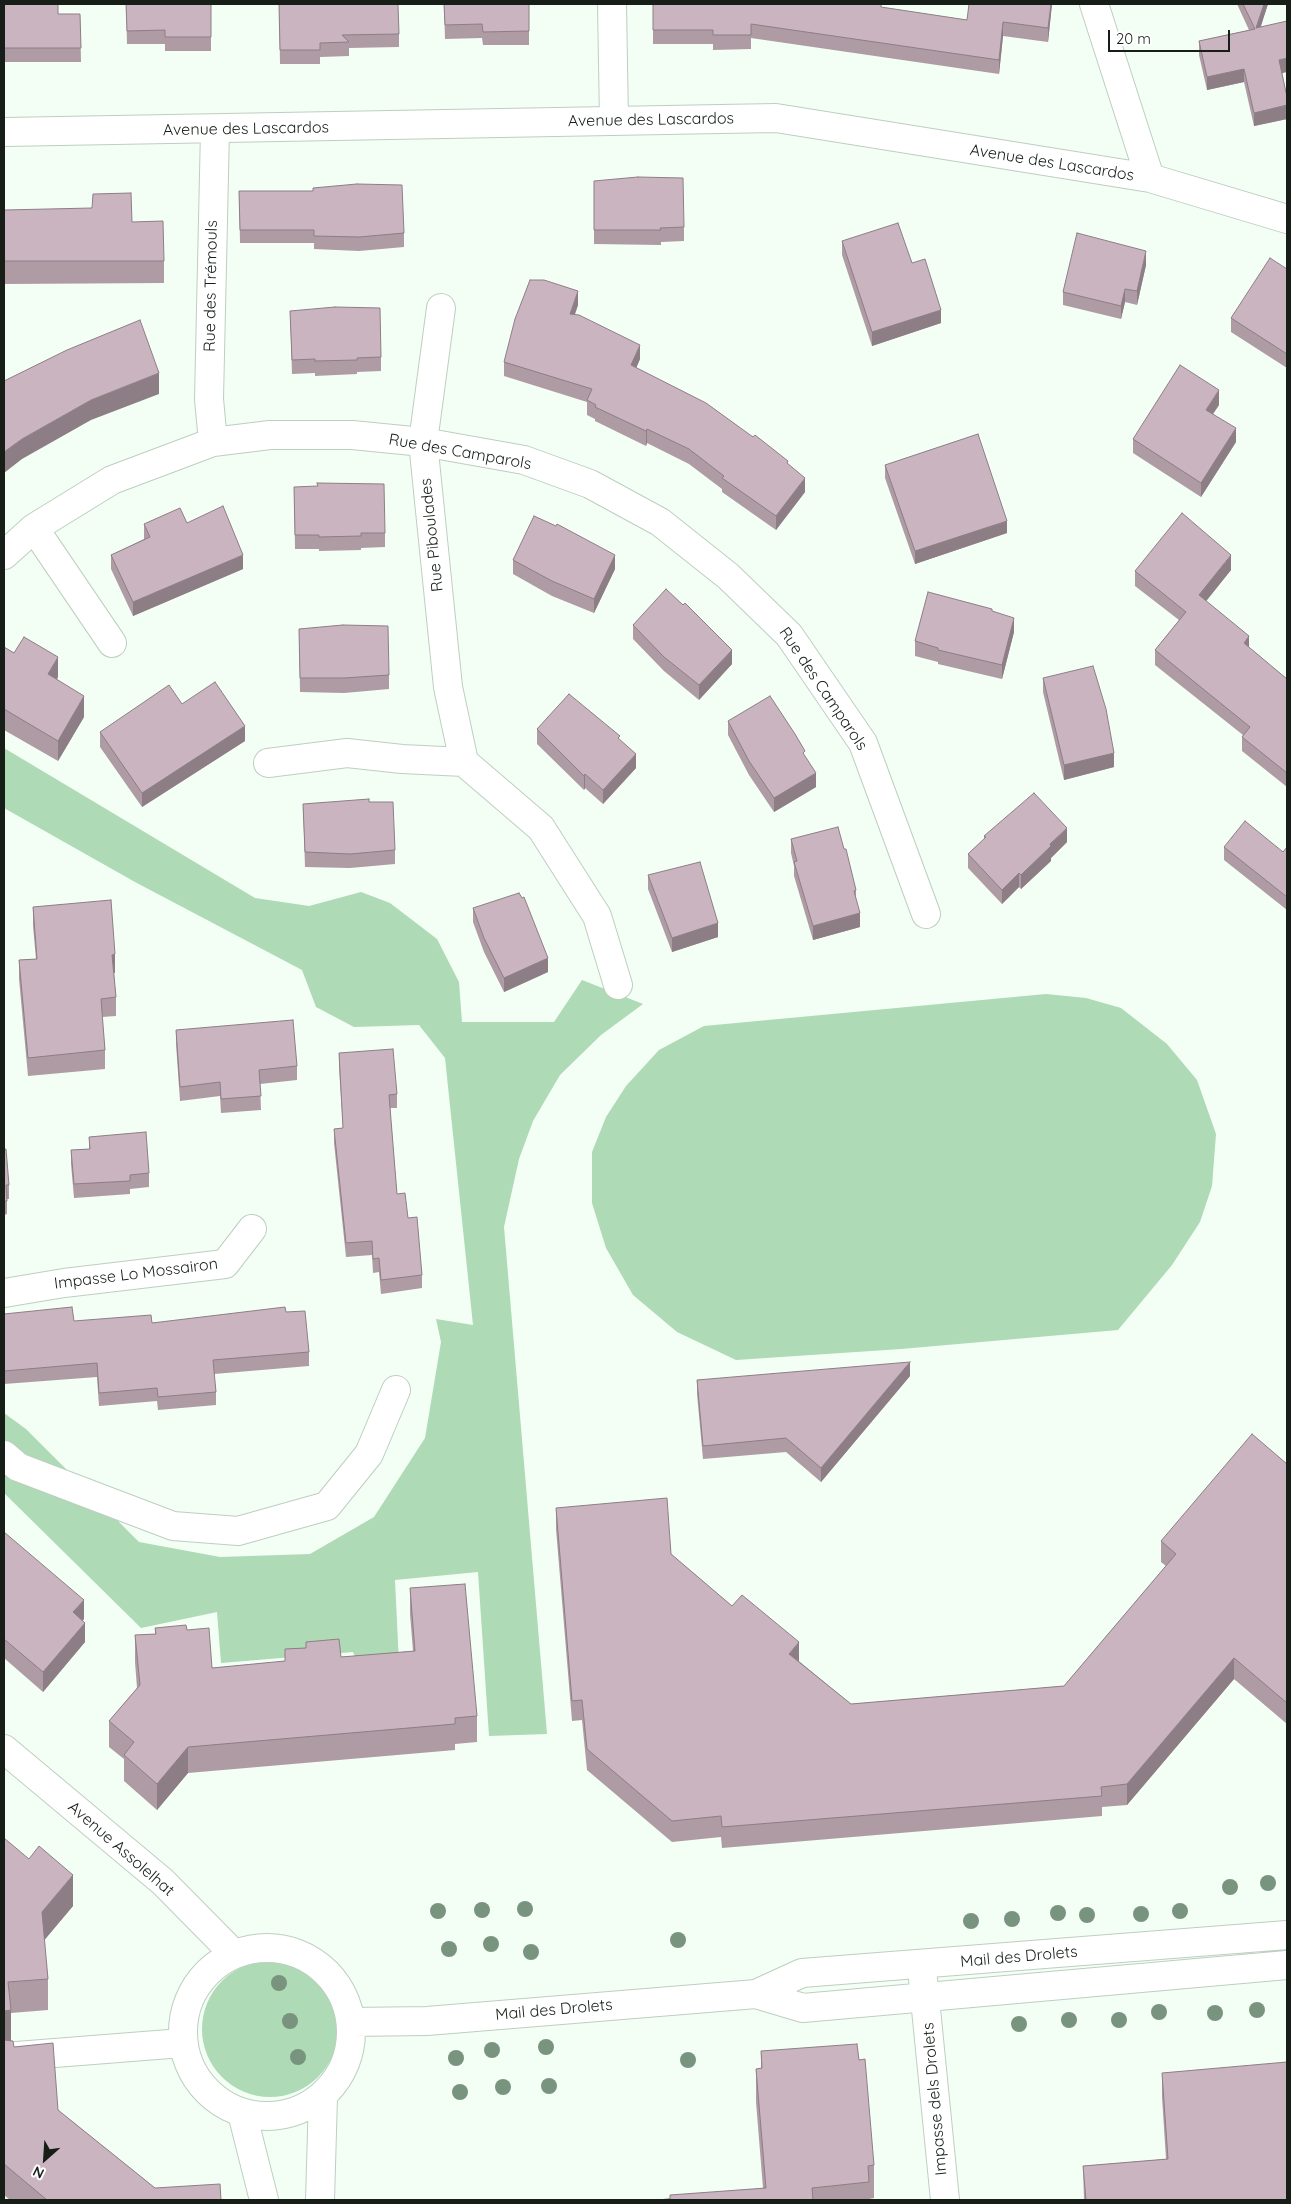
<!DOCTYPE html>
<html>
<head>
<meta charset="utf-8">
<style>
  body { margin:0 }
  #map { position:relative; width:1291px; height:2204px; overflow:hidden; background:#f3fef5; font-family:Quicksand,sans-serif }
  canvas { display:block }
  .frame { position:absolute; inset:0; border:5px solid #171e18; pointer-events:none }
  .north { position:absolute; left:20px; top:2134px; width:50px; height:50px; -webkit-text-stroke:4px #fff; paint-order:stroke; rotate:206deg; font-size:14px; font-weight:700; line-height:20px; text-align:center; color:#171e18 }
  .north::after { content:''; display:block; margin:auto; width:18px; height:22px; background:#171e18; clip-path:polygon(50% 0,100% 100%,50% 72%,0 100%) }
  .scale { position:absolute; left:1108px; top:30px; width:122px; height:22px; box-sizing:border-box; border:2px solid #171e18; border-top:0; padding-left:6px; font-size:15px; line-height:18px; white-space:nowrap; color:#171e18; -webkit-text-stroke:4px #fff; paint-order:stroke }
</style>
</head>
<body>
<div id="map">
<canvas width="1291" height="2204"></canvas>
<div class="frame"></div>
<div class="north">N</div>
<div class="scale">20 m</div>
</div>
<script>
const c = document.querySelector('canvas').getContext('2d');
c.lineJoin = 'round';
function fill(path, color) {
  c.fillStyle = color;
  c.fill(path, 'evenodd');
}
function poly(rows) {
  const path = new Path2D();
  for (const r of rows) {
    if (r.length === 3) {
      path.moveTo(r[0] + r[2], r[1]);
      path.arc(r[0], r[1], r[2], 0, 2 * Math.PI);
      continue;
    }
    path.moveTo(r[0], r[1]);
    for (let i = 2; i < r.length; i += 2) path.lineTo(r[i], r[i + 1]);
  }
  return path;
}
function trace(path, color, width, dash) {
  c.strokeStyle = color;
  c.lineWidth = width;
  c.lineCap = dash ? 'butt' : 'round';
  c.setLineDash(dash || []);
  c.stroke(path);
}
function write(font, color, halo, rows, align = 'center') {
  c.font = font + ' Quicksand,sans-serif';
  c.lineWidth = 4.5;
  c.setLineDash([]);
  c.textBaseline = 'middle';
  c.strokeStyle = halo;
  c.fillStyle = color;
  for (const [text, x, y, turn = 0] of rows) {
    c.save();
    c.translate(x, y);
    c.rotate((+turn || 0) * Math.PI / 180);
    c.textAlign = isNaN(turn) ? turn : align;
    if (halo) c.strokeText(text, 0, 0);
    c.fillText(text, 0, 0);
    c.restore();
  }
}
fill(poly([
  [4,748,255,898,309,906,361,892,390,903,437,939,459,982,462,1022,554,1022,582,980,643,1004,601,1035,560,1075,533,1121,519,1159,504,1227,547,1734,489,1736,478,1572,395,1580,399,1664,360,1667,353,1652,221,1663,217,1612,141,1628,4,1493,4,1413,26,1429,139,1542,220,1557,310,1554,374,1517,425,1438,441,1342,436,1319,473,1325,445,1058,419,1025,354,1027,316,1007,302,970,135,882,4,808],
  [1046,994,1086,998,1121,1008,1167,1044,1197,1080,1216,1134,1212,1186,1200,1222,1172,1265,1118,1330,901,1349,736,1360,677,1332,633,1295,606,1248,592,1203,592,1152,606,1117,626,1086,659,1050,704,1026],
  [270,2029,68]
]), '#aedab5');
const minor = poly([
  [612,4,614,121],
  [1094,4,1150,178],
  [4,132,776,118,1150,178,1287,219],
  [441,308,423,442,448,687,464,762],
  [213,442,209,399,215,130],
  [34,528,112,643],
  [4,555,34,528,112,480,213,442,270,435,352,435,423,442,524,460,590,484,660,522,728,576,789,635,863,743,926,914],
  [268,763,347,753,402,759,464,762,541,828,597,916,618,985],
  [4,1293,64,1283,225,1264,252,1229],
  [4,1455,18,1467,173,1526,238,1531,327,1506,369,1454,396,1390],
  [4,1749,163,1882,234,1954],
  [267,2032,84],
  [923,1979,945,2200],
  [756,1994,803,2008,1287,1965],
  [351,2022,427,2021,756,1994,802,1973,1287,1935],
  [4,2057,182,2043],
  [242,2113,264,2200],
  [320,2200,323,2097]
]);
trace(minor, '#bdcfc0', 30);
trace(minor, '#fff', 28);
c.fillStyle = '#78947f';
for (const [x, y] of [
  [1268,1883],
  [1230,1887],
  [525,1909],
  [482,1910],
  [438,1911],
  [1180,1911],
  [1058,1913],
  [1141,1914],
  [1087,1915],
  [1012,1919],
  [971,1921],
  [678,1940],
  [491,1944],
  [449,1949],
  [531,1952],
  [279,1983],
  [1257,2010],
  [1159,2012],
  [1215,2013],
  [1069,2020],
  [1119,2020],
  [290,2021],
  [1019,2024],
  [546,2047],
  [492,2050],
  [298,2057],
  [456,2058],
  [688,2060],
  [549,2086],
  [503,2087],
  [460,2092]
]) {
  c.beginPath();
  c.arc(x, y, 8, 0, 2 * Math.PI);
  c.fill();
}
fill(poly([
  [4,4,58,14,80,14,81,62,4,62],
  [126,4,211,4,211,51,165,51,165,44,127,44],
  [279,4,399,34,399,47,349,48,349,56,320,57,320,64,280,64],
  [444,4,529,4,529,45,483,45,482,38,445,39],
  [653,4,883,8,967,20,1052,4,1048,42,1003,36,999,74,751,38,751,49,713,50,713,44,653,44],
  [1237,4,1268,4,1260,27,1282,73,1287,97,1287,119,1254,126,1244,82,1207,90,1199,55,1199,41,1249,30],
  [594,181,684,227,684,241,661,242,661,245,594,244],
  [239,191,404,233,404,247,359,251,314,249,314,243,240,243],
  [4,210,132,222,164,261,164,283,4,284],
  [842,241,912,263,941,323,872,346,842,255],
  [1146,265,1137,305,1125,302,1121,319,1063,305,1063,292],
  [1287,269,1287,368,1231,332,1231,318],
  [578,305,575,314,640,359,636,368,788,464,805,492,776,530,722,492,722,489,689,464,647,443,646,446,595,421,595,419,587,415,587,402,504,376,504,362],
  [290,311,381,357,381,371,357,372,357,374,315,376,315,373,292,374],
  [1219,405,1213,414,1236,442,1201,497,1133,453,1133,439],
  [885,465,1007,533,915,564,885,478],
  [294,487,385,533,385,547,361,548,361,550,319,551,319,549,295,549],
  [187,523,243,569,133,616,111,569,111,555,144,539,144,524],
  [513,560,615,569,594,613,552,596,513,574],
  [1231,570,1206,601,1249,648,1287,679,1287,787,1242,751,1242,737,1243,735,1155,665,1155,650,1179,620,1135,586,1135,571],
  [992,612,1014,632,1002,679,938,664,938,662,915,656,915,641],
  [633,625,732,664,699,700,664,671,633,639],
  [299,629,389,675,389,689,344,693,300,692],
  [4,647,58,677,57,679,84,717,58,761,4,730],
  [1043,678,1114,767,1064,780,1043,692],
  [182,704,245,741,142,807,100,747,100,732],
  [728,721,805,756,816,787,774,812,749,775,728,735],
  [537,729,620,740,636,768,603,804,585,788,584,790,537,744],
  [369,802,395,850,395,864,350,868,305,867,303,804],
  [984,836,1067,842,1051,858,1051,861,1021,889,1019,887,1002,904,968,868,968,854,984,839],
  [791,839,844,849,856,890,856,900,860,927,813,940,794,876,794,866,791,853],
  [1224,847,1283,852,1287,847,1287,910,1224,860],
  [648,875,718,937,672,952,648,889],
  [33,907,115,973,114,973,116,997,116,1016,102,1017,105,1050,105,1069,28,1076,19,979,19,960,36,959,33,926],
  [473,908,548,972,504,992,484,952,473,922],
  [176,1030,297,1066,297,1080,260,1084,261,1110,221,1113,220,1096,180,1101,176,1044],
  [339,1053,397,1094,397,1108,390,1108,397,1194,408,1218,422,1275,422,1288,381,1294,379,1272,373,1273,372,1255,346,1257,334,1143,334,1129,343,1128,339,1067],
  [89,1137,149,1173,149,1187,130,1189,130,1194,74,1198,71,1164,71,1150,89,1149],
  [4,1149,9,1185,9,1199,7,1199,7,1214,4,1215],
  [286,1312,309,1352,309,1366,214,1374,216,1392,216,1405,158,1410,157,1401,99,1406,97,1377,4,1384,4,1314,74,1321,152,1323],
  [910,1376,821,1482,786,1452,703,1459,697,1394,697,1380],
  [1287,1464,1287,1724,1234,1679,1127,1805,1102,1807,1102,1816,722,1848,721,1837,672,1842,587,1770,582,1720,572,1721,556,1529,556,1508,671,1554,732,1606,851,1704,1064,1686,1166,1566,1161,1562,1161,1541],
  [4,1532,84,1619,83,1620,85,1642,43,1692,4,1658],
  [410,1588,477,1716,477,1742,455,1744,455,1750,188,1773,157,1810,124,1781,124,1759,109,1747,109,1721,137,1688,135,1662,135,1635,155,1634,155,1628,187,1630,212,1668,285,1661,285,1649,306,1648,306,1642,341,1657,413,1651,410,1614],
  [4,1838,73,1906,44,1940,48,1979,48,2010,11,2013,11,2041,14,2047,58,2110,155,2188,221,2200,10,2200,4,2195],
  [761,2051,859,2060,874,2165,874,2198,869,2199,869,2200,655,2200,763,2188,756,2102,756,2069,761,2068],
  [1162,2073,1287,2200,1084,2200,1083,2166,1166,2159,1162,2097]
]), '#ae9ba4');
fill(poly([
  [1051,4,1052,4,1048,42,1048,28],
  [1264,4,1268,4,1256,42,1256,28],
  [1003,22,1003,36,999,74,999,60],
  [1287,58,1287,72,1279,74,1279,60],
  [1244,69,1244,82,1207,90,1207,77],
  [1287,105,1287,119,1254,126,1254,113],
  [1146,251,1146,265,1137,305,1137,291],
  [1125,289,1125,302,1121,319,1121,306],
  [578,291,578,305,570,328,570,314],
  [941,310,941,323,872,346,872,332],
  [640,345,640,359,631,380,631,365],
  [159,373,159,394,91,420,22,459,4,473,4,452,22,439,91,400],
  [1219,390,1219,405,1206,424,1206,410],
  [1236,428,1236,442,1201,497,1201,483],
  [647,429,647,443,646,446,646,431],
  [805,478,805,492,776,530,776,516],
  [1007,521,1007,533,915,564,915,551],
  [243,555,243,569,133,616,133,602],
  [615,555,615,569,594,613,594,599],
  [1231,555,1231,570,1199,610,1199,595],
  [1014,618,1014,632,1002,679,1002,665],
  [1249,636,1249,650,1244,643],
  [732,650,732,664,699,700,699,685],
  [58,657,58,677,48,694,48,674],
  [84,696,84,717,58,761,58,741],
  [245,726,245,741,142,807,142,793],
  [1114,753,1114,767,1064,780,1064,765],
  [636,754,636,768,603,804,603,790],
  [816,773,816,787,774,812,774,798],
  [585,774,585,788,584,790,584,776],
  [1067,828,1067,842,1051,858,1051,861,1021,889,1021,875,1050,844],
  [1019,873,1019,887,1002,904,1002,890],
  [860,913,860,927,813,940,813,926],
  [718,923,718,937,672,952,672,938],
  [115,954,115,973,112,973,112,955],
  [548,958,548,972,504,992,504,978],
  [910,1362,910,1376,821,1482,821,1468],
  [84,1600,84,1619,73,1631,73,1612],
  [85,1623,85,1642,43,1692,43,1672],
  [799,1642,799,1662,789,1654],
  [1234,1658,1234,1679,1127,1805,1127,1784],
  [188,1747,188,1773,157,1810,157,1784],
  [73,1875,73,1906,42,1943,42,1912],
  [11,2010,11,2041,4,2042,4,2011]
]), '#8d7e86');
const building = poly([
  [4,4,58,4,58,14,80,14,81,48,4,48,4,4],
  [126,4,211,4,211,37,165,37,165,30,127,31,126,4],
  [279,4,398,4,399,34,342,35,349,42,320,43,320,50,280,50,279,4],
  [444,4,529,4,529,31,483,32,482,24,445,25,444,4],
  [653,4,881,4,881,7,967,20,969,4,1051,4,1048,28,1003,22,999,60,751,24,751,35,713,35,713,30,653,30,653,4],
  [1243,4,1264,4,1256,28,1287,21,1287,58,1279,60,1287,97,1287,105,1254,113,1244,69,1207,77,1199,41,1255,29,1243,4],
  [638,177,683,178,684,227,660,228,661,230,594,230,594,181,638,177],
  [357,184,402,185,404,233,359,237,314,236,314,230,240,230,239,191,313,191,313,188,357,184],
  [131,193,132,222,163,221,164,261,4,261,4,210,92,208,93,194,131,193],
  [898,223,912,263,925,259,941,310,872,332,842,241,898,223],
  [1077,233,1146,251,1137,291,1125,289,1121,306,1063,292,1077,233],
  [1270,258,1287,269,1287,354,1231,318,1270,258],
  [530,280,544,280,578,291,570,314,579,315,640,345,631,365,706,403,753,437,755,435,788,461,787,463,805,478,776,516,722,478,724,476,689,449,647,429,646,431,595,407,596,405,587,400,592,389,504,362,515,319,530,280],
  [335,307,380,308,381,357,357,358,357,360,315,361,315,359,292,360,290,311,335,307],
  [140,320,159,373,91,400,22,439,4,452,4,381,67,350,140,320],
  [1180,365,1219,390,1206,410,1236,428,1201,483,1133,439,1180,365],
  [978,434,1007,521,915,551,885,465,978,434],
  [317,483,384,484,385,533,361,533,361,536,319,537,319,535,295,535,294,487,318,486,317,483],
  [223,506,243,555,133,602,111,555,150,537,144,524,180,508,187,523,223,506],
  [1182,513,1231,555,1199,595,1249,636,1244,643,1287,679,1287,773,1242,737,1250,727,1155,650,1186,612,1135,571,1182,513],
  [534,516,556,526,557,524,615,555,594,599,552,581,513,560,534,516],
  [666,589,683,605,685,603,732,650,699,685,664,657,633,625,666,589],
  [928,592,992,609,992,611,1014,618,1002,665,938,650,938,648,915,641,928,592],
  [343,625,388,626,389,675,344,678,300,678,299,629,343,625],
  [24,637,58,657,48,674,84,696,58,741,4,709,4,647,14,653,24,637],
  [1093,666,1106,709,1114,753,1064,765,1043,678,1093,666],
  [215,682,245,726,142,793,100,732,169,685,182,704,215,682],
  [569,694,620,736,618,738,636,754,603,790,585,774,584,776,537,729,569,694],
  [770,696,795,734,805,751,803,753,816,773,774,798,749,761,728,721,770,696],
  [1034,793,1067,828,1050,844,1051,846,1021,875,1019,873,1002,890,968,854,986,837,984,836,1034,793],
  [369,799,369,802,393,802,395,850,350,854,305,852,303,804,369,799],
  [1245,821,1283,852,1287,847,1287,897,1224,847,1245,821],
  [838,827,844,849,846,849,856,890,854,891,860,913,813,926,794,862,797,861,791,839,838,827],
  [700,862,718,923,672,938,648,875,700,862],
  [519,893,522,898,524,897,548,958,504,978,484,938,473,908,519,893],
  [111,900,115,954,112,955,116,997,101,999,105,1050,28,1058,19,960,37,959,33,907,111,900],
  [293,1020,297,1066,259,1070,261,1096,221,1099,220,1082,180,1087,176,1030,293,1020],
  [393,1049,397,1094,389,1095,397,1194,405,1193,408,1218,417,1217,422,1275,381,1280,379,1258,373,1259,372,1241,346,1243,334,1129,343,1128,339,1053,393,1049],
  [146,1132,149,1173,130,1175,130,1181,74,1184,71,1150,90,1149,89,1137,146,1132],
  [4,1149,6,1149,9,1185,6,1185,7,1201,4,1201,4,1149],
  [72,1307,74,1321,151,1315,152,1323,285,1307,286,1312,305,1311,309,1352,213,1360,216,1392,158,1397,157,1388,99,1393,97,1363,4,1371,4,1314,72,1307],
  [910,1362,821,1468,786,1438,703,1446,697,1380,910,1362],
  [1252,1434,1287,1464,1287,1703,1234,1658,1127,1784,1101,1787,1102,1796,722,1827,721,1816,672,1821,587,1749,582,1700,572,1701,556,1508,667,1498,671,1554,732,1606,742,1595,799,1642,789,1654,851,1704,1064,1686,1176,1554,1161,1541,1252,1434],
  [4,1532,84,1600,73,1612,85,1623,43,1672,4,1639,4,1532],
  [465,1584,477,1716,455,1718,455,1724,188,1747,157,1784,124,1755,134,1742,109,1721,140,1685,135,1635,156,1634,155,1628,186,1625,187,1630,209,1628,212,1668,285,1661,285,1649,306,1648,306,1642,339,1639,341,1657,415,1651,410,1588,465,1584],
  [4,1838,29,1859,39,1846,73,1875,42,1912,48,1979,8,1982,11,2010,4,2011,4,1838],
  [4,2040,13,2041,14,2047,53,2043,58,2110,155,2188,220,2184,221,2200,47,2200,4,2164,4,2040],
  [857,2044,859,2060,865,2059,874,2165,868,2166,869,2182,812,2188,813,2200,655,2200,670,2199,670,2195,766,2188,756,2069,762,2068,761,2051,857,2044],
  [1287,2062,1287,2200,1086,2200,1083,2166,1168,2159,1162,2073,1287,2062]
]);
fill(building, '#cab4bf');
trace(building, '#8d7e86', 1);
write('16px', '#171e18', '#fff', [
  ["Avenue des Lascardos",651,120,-1],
  ["Avenue des Lascardos",246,129,-1],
  ["Avenue des Lascardos",1052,163,9],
  ["Rue des Trémouls",211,286,-89],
  ["Rue des Camparols",460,452,10],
  ["Rue Piboulades",432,535,-96],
  ["Rue des Camparols",823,689,56],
  ["Impasse Lo Mossairon",136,1274,-7],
  ["Avenue Assolelhat",121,1849,41],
  ["Mail des Drolets",1019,1957,-5],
  ["Mail des Drolets",554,2010,-5],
  ["Impasse dels Drolets",935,2099,-95]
]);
</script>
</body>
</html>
